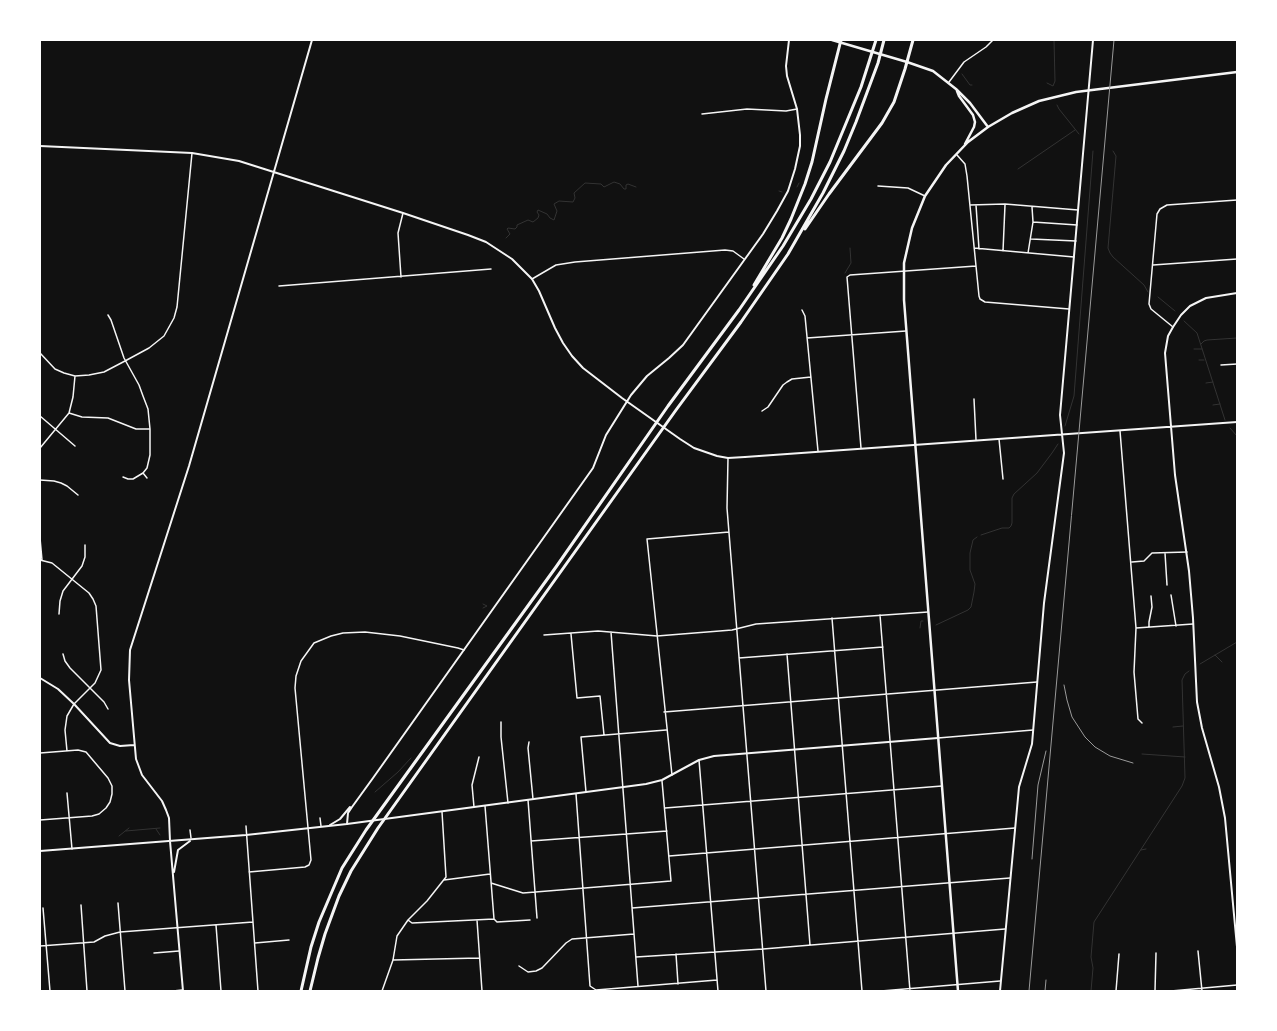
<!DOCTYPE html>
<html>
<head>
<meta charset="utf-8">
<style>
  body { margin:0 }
  #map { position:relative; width:1277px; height:1031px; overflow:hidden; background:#111; font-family:Cabin,sans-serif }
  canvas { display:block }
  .frame { position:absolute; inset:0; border:41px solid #fff; pointer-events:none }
</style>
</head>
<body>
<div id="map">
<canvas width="1277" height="1031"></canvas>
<div class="frame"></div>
</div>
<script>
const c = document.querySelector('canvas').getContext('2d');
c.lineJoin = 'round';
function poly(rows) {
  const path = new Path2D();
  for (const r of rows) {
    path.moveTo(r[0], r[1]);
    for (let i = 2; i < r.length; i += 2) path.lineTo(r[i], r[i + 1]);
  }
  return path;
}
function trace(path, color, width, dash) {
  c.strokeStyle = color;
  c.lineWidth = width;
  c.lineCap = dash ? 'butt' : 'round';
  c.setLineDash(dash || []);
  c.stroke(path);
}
trace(poly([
  [962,74,970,85,972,85],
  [1047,83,1053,86,1055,81,1054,40],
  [1057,105,1059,109,1079,134],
  [1113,151,1116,156,1108,248,1110,253,1113,257,1144,285,1148,292],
  [1018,169,1075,130],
  [797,187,799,183],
  [779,191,782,192],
  [506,238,510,234,507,229,508,228,515,229,517,227,517,225,528,220,533,222,538,218,539,215,537,212,538,210,547,214,550,218,554,220,557,211,554,204,559,201,573,202,575,198,574,193,585,183,601,184,604,187,614,182,620,184,624,189,626,189,626,185,628,184,636,187],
  [845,273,851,263,850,248],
  [1158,297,1175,311],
  [1184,321,1197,333,1225,420],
  [1201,344,1204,341,1207,340,1237,338],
  [1194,349,1202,349],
  [1199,360,1204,360],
  [1206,383,1213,382],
  [1213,405,1220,404],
  [1065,426,1074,396,1093,151],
  [1230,428,1237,436],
  [981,535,1002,528,1009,528,1011,526,1012,523,1012,498,1014,494,1037,473,1052,453,1058,444],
  [483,604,487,606,483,608],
  [936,625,968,610,971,607,974,592,975,584,970,570,970,553,973,540,977,537],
  [920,628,921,621,923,621],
  [1215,655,1222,662],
  [1200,664,1237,642],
  [1173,727,1183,726],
  [1142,754,1185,757],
  [375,792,398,772,411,758],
  [156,829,160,835],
  [126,831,160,828],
  [119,836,129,828],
  [1141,850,1146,849],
  [1091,991,1093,968,1091,957,1094,922,1182,786,1185,778,1182,680,1185,674,1189,671]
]), '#333', 1);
trace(poly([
  [949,82,964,62,986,47,993,40],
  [702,114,747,109,786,111,797,109],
  [957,155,965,164,967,176,979,296,980,299,985,302,1069,309],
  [878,186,908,188,925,196],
  [970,205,1005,204,1078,210],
  [976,205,979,249],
  [1033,222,1077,225],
  [1031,239,1076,241],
  [974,248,1074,257],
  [1003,251,1005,205],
  [1028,253,1033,222,1032,207],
  [1153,265,1237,259],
  [401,277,398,233,403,213],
  [532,279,556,265,575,262,725,250,733,251,744,259],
  [279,286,491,269],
  [802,310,805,316,818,451],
  [108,315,111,320,124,358,139,385,143,396,148,409,150,429,150,455,147,468,143,473,133,479,128,479,123,477],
  [1173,327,1151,309,1149,304,1157,214,1160,209,1167,205,1237,200],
  [807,338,906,331],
  [40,353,55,369,64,373,75,376,89,375,104,372,125,361,149,348,164,336,174,318,177,307,192,153],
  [1221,365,1237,364],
  [974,399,976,440],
  [762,411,768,407,783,385,787,382,792,379,811,377],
  [69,413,82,417,108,418,136,429,150,429],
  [40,416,75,446],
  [1120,431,1136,628,1134,672,1138,719,1142,723],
  [999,439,1003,479],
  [40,448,69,413,73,397,75,376],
  [861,448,847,277,850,275,976,266],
  [728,458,727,508,766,991],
  [143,473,147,478],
  [40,480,54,481,61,483,67,486,78,495],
  [40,538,42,560],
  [1165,553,1167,585],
  [40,560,52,563,89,593,93,599,96,606,101,670,95,683,74,704,67,716,65,730,67,751],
  [1132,562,1144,561,1152,553,1187,552],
  [1171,595,1176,626],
  [59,614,60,601,63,591,82,566,85,557,85,545],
  [880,615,910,991],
  [832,618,862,991],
  [1149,627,1149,622,1152,607,1151,596],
  [1136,628,1193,624],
  [611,632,638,986],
  [571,634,577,698,600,696,604,735],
  [544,635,598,631,657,636,732,630,756,624,928,612],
  [63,654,65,661,70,668,104,702,108,709],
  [787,654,810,945],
  [739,658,883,647],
  [664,712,1037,682],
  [501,722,501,737,508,803],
  [938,738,1033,730],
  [529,742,528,748,533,799],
  [40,753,78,750,86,752,108,778,112,786,112,794,110,802,106,808,99,814,92,816,40,820],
  [699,760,718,991],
  [672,775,647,539,729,532],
  [586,792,581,737,666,730],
  [67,793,72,849],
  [576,794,590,986,596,990,717,980],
  [528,800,537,918],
  [485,806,494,919],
  [474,807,472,785,479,757],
  [665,808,942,786],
  [320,818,321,826],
  [246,826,258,991],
  [190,830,191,838],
  [531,841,667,831],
  [669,856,1015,828],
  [249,872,305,867,309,865,311,860,295,688,296,676,301,661,314,643,331,636,343,633,365,632,400,636,458,648,464,650],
  [444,880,490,874],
  [491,883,523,893,671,881,662,781],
  [118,903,125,991],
  [81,905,87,991],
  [43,908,50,991],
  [632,908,1010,878],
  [494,919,497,922,530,920],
  [408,920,412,923,494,919],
  [477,920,482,991],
  [216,925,221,991],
  [255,943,289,940],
  [40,946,94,942,105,936,120,932,253,922],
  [1198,951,1202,991],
  [154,953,179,951],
  [676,954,678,984],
  [636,957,763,949,1005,929],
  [393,960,479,958],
  [519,966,528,972,536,971,542,968,566,943,572,939,634,934],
  [173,991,182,990],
  [382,991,393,960,397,936,408,920,427,901,446,877,442,812],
  [881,991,1000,981],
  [1116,991,1119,954],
  [1155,991,1156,953],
  [1171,991,1237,985]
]), '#f5f5f5', 1.5);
trace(poly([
  [40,146,192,153,239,161,403,213,468,235,486,242,512,259,532,279,539,291,555,328,563,343,572,356,583,368,622,398,680,439,694,448,717,456,728,458,745,457,1237,422],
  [1237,293,1206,298,1190,306,1181,315,1173,327,1168,336,1165,353,1175,475,1189,571,1193,618,1197,702,1202,728,1219,787,1225,818,1237,947],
  [40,678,58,689,74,704,110,743,120,746,134,745],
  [347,824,348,813,352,807,373,778,593,468,606,435,631,395,647,376,669,358,683,345,763,234,777,211,788,191,795,169,800,146,800,135,797,109,787,76,786,66,789,40],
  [330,825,340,819,350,807],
  [170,841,169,818,166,810,162,801,142,775,136,759,129,680,130,650,189,466,312,40],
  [1000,991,1019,787,1032,744,1044,603,1064,453,1060,415,1093,40]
]), '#f5f5f5', 2);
trace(poly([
  [170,841,183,991],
  [40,851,246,835,347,824,646,784,662,780,699,760,714,756,938,738],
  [174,872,178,850,190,841]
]), '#f5f5f5', 2);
trace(poly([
  [832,40,907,62,933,71,956,89,970,103,988,127],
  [957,91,959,96,973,115,975,122,974,127,965,144],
  [958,991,904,300,904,263,912,228,925,196,946,165,968,142,988,127,1012,113,1039,101,1076,92,1237,72]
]), '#f5f5f5', 2.5);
trace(poly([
  [805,229,829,194,882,123,894,102,905,69,913,40],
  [754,285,782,238,791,219,805,184,812,162,826,99,841,40],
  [301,991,311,947,319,922,342,868,366,830,556,567,668,406,739,310,783,246,811,199,830,162,861,87,876,40],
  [310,991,318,958,325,934,339,896,351,871,378,828,676,410,741,322,788,254,823,193,844,151,856,122,878,63,884,40]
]), '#f5f5f5', 3);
trace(poly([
  [1064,685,1067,700,1072,717,1085,737,1095,747,1110,756,1133,763],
  [1032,859,1038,785,1046,751],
  [1029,991,1114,40],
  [1045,991,1046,980]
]), '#9a9a9a', 1);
</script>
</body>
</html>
